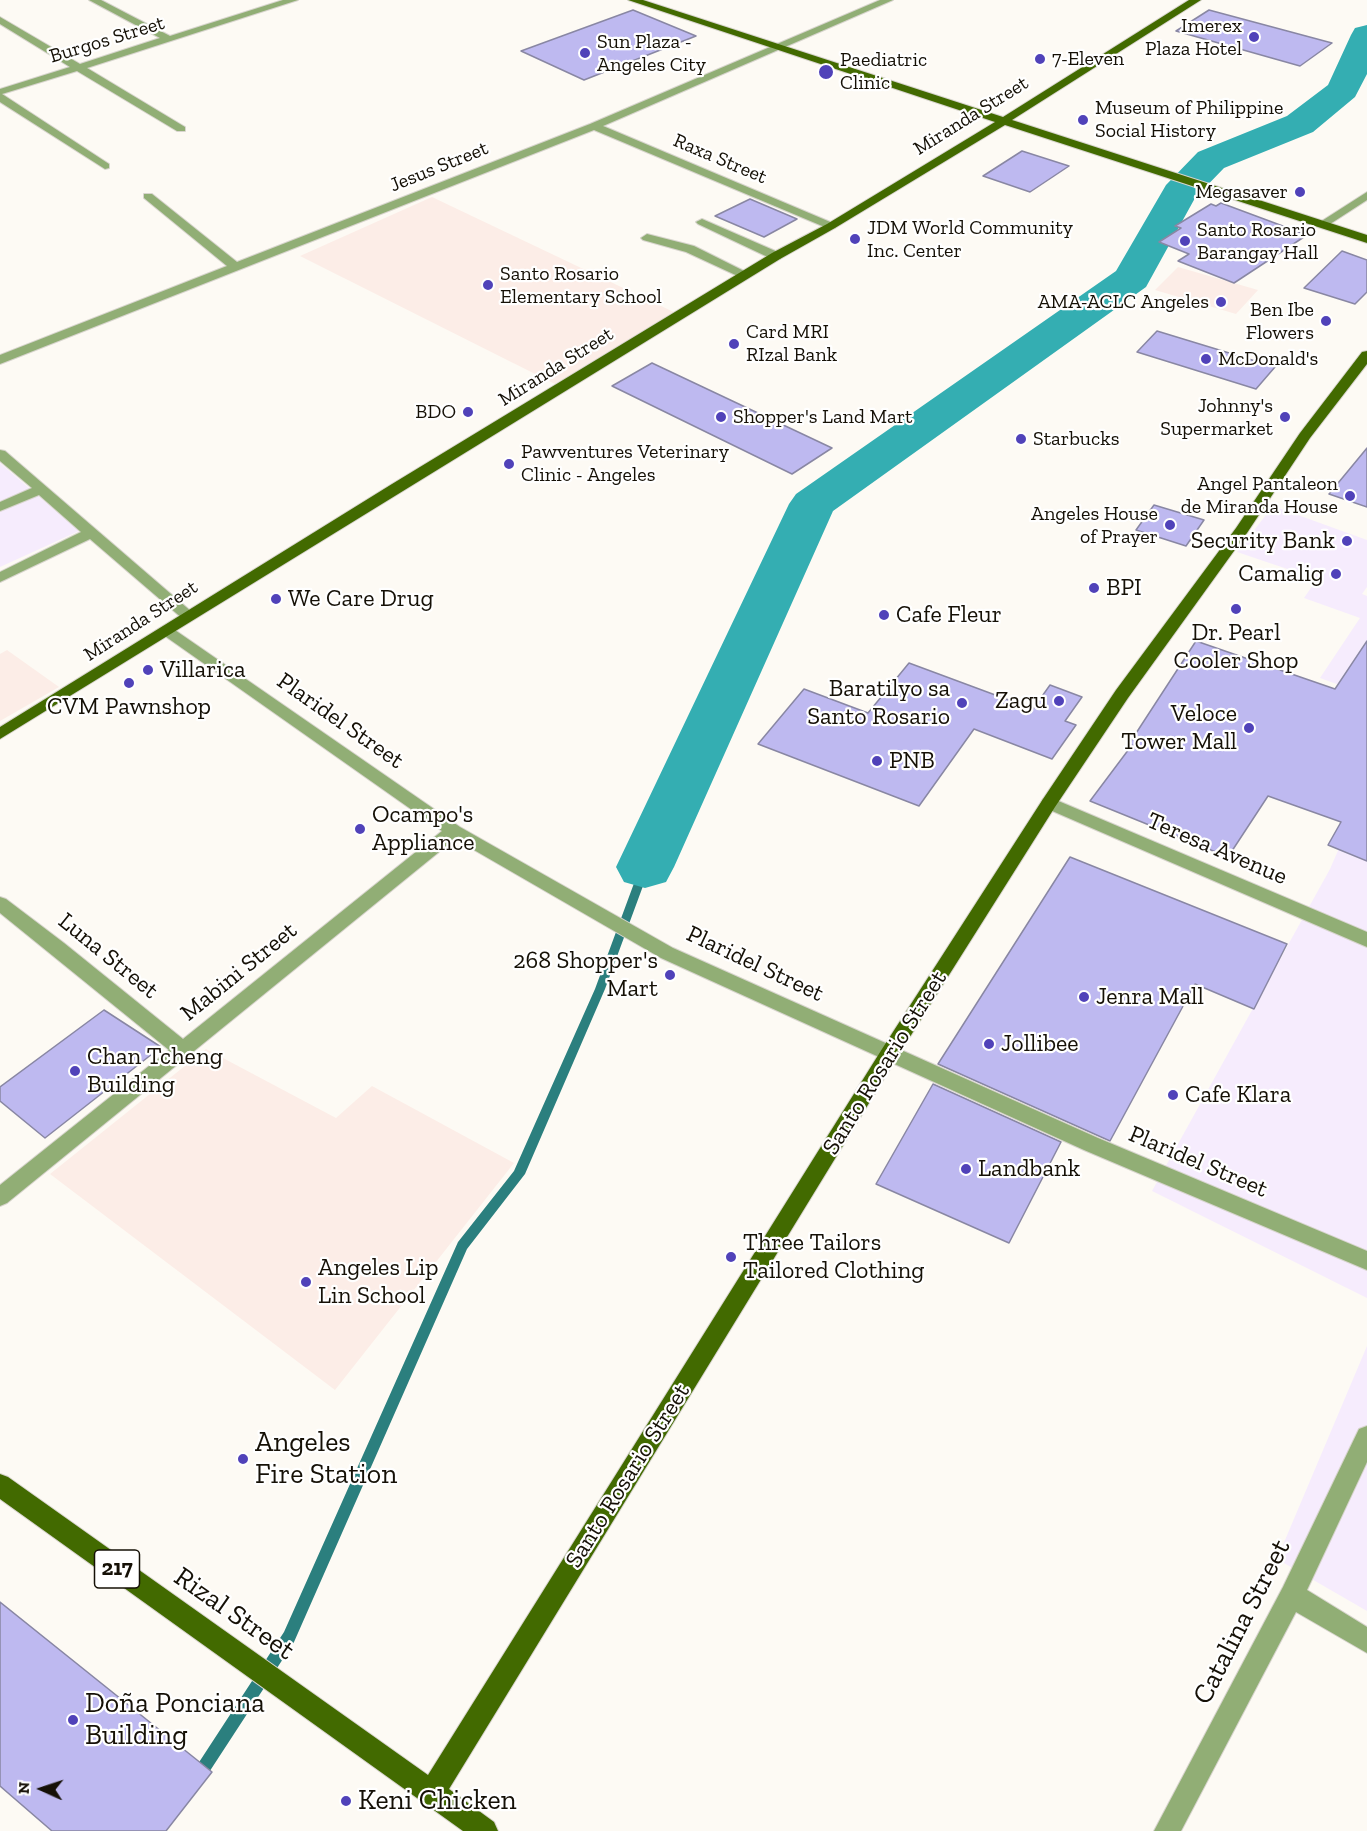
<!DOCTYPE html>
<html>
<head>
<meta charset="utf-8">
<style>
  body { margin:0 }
  #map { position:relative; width:1367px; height:1831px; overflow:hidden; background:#fdfaf4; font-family:"Zilla Slab",serif }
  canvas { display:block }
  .north { position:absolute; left:12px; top:1759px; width:60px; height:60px; -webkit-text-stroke:4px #fff; paint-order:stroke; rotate:273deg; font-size:16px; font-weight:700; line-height:24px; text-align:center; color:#151006 }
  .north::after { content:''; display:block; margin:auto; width:21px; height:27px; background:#151006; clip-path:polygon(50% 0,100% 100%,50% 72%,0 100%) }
</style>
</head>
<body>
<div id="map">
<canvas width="1367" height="1831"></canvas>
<div class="north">N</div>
</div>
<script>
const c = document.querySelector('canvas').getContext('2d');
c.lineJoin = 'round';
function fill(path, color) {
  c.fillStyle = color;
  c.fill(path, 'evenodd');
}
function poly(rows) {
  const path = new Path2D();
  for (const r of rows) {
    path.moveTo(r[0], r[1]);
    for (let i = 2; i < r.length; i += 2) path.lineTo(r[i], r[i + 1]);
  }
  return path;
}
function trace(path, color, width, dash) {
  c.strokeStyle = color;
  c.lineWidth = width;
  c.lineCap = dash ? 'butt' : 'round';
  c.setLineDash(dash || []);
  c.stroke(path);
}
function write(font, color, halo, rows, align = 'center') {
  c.font = font + ' "Zilla Slab",serif';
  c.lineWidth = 4.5;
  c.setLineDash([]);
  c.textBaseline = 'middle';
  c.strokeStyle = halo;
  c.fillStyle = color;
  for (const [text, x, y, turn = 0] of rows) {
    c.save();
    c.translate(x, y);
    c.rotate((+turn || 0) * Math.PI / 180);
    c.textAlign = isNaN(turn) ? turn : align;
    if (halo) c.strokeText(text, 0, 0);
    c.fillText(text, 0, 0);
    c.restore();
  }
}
fill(poly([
  [0,463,79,531,0,567],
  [1273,506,1367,540,1367,587,1362,594,1367,596,1367,695,1320,678,1360,618,1304,598,1317,579,1237,552],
  [1367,784,1367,1298,1152,1191,1330,869],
  [1367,1346,1367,1611,1277,1559]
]), '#f6ecfd');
fill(poly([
  [432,197,680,315,555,384,300,256],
  [1178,267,1258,290,1236,314,1155,290],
  [7,650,59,687,0,721,0,654],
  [206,1049,336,1118,372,1086,514,1163,335,1390,50,1174]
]), '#fcede7');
fill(poly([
  [645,863,650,867,605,989,525,1174,467,1249,294,1642,202,1783,197,1786,192,1783,189,1778,192,1773,284,1632,458,1242,514,1171,595,989,640,867,645,863]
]), '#2b7f7e');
fill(poly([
  [1367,25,1367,74,1355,97,1313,132,1224,168,1195,198,1146,287,833,511,674,867,666,882,645,888,624,882,616,867,789,504,796,494,1116,271,1166,185,1198,152,1287,116,1328,85,1351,35,1355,28,1367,25]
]), '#34aeb2');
const building = poly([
  [633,10,696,36,584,80,521,51,633,10],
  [1209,10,1332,43,1300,66,1176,31,1209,10],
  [1022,151,1069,166,1030,192,983,176,1022,151],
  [750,199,797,219,764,237,715,216,750,199],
  [1221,203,1307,235,1234,283,1178,261,1189,254,1159,242,1181,228,1175,226,1211,204,1216,206,1221,203],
  [1342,251,1367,260,1367,292,1355,304,1304,288,1342,251],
  [1157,331,1275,367,1256,389,1137,352,1157,331],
  [652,363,832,448,792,474,612,386,652,363],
  [1367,448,1367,507,1329,494,1367,448],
  [1154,505,1204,520,1186,546,1136,530,1154,505],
  [1196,641,1335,689,1367,641,1367,861,1328,845,1341,822,1268,796,1228,857,1090,801,1132,745,1129,744,1196,641],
  [909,663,1033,709,1050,685,1082,697,1065,721,1076,725,1052,759,974,729,919,806,758,744,804,689,868,713,909,663],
  [1070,857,1287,944,1254,1009,1195,984,1110,1141,938,1064,1070,857],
  [104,1010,161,1047,45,1138,0,1101,0,1087,104,1010],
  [933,1084,1061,1142,1009,1243,876,1184,933,1084],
  [0,1602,212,1772,166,1831,52,1831,0,1786,0,1602]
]);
fill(building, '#beb9f0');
trace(building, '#8987a3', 1.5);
const minor = poly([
  [89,0,101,0,170,36,283,0,298,0,87,68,185,127,185,131,177,131,77,71,2,94,109,164,109,168,105,169,0,102,0,89,70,67,0,24,0,17,80,64,160,38,89,0],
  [880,0,893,0,603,126,835,224,835,228,827,228,594,130,0,364,0,355,227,266,144,198,144,194,152,194,237,262,590,124,880,0],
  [1367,192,1367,200,1327,226,1323,227,1317,224,1367,192],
  [702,219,780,253,782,256,780,259,772,259,698,224,696,222,702,219],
  [647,234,694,246,752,275,746,279,742,278,686,252,643,240,641,238,647,234],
  [0,450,5,451,193,613,196,616,193,619,183,619,90,539,0,582,0,572,81,532,39,495,0,511,0,502,32,488,0,461,0,450],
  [167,626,172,628,460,827,673,948,1098,1138,1367,1251,1367,1270,1084,1150,661,958,455,839,7,1203,0,1206,0,1185,169,1050,0,913,0,897,6,899,64,943,183,1039,442,831,162,634,159,631,162,628,167,626],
  [1049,797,1367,932,1367,947,1043,807,1041,803,1043,799,1049,797],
  [1367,1426,1367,1462,1307,1590,1367,1627,1367,1653,1296,1612,1181,1831,1154,1831,1283,1587,1359,1429,1367,1426]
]);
const major = poly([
  [628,0,643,0,1003,117,1189,0,1201,0,1012,120,1367,235,1367,243,1005,125,835,228,780,259,0,739,0,727,392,484,772,253,827,224,995,122,628,0],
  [1367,351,1367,364,1310,438,1247,533,1128,698,1055,807,896,1059,449,1789,494,1822,498,1831,463,1831,0,1499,0,1474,8,1477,428,1775,882,1049,1043,799,1116,690,1236,528,1300,433,1362,352,1367,351]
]);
trace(minor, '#d8d5ce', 2);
trace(major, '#d8d5ce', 2);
fill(minor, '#91ae75');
fill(major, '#426a00');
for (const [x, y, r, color] of [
  [1254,37,6,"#5042b9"],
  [585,53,6,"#5042b9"],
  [1040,59,6,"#5042b9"],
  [826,72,8,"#5042b9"],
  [1083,120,6,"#5042b9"],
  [1300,192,6,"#5042b9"],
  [855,239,6,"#5042b9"],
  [1185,241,6,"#5042b9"],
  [488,285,6,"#5042b9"],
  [1221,302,6,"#5042b9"],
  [1326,321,6,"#5042b9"],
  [734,344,6,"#5042b9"],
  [1206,359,6,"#5042b9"],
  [468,412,6,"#5042b9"],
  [721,417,6,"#5042b9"],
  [1285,417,6,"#5042b9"],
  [1021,439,6,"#5042b9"],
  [509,464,6,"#5042b9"],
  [1350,496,6,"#5042b9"],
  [1170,525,6,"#5042b9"],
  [1347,541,6,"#5042b9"],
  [1336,574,6,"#5042b9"],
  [1094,588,6,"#5042b9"],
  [276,599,6,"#5042b9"],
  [1236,609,6,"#5042b9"],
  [884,615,6,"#5042b9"],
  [148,670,6,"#5042b9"],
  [129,683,6,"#5042b9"],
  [1059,701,6,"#5042b9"],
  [962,703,6,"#5042b9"],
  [1249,728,6,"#5042b9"],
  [877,761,6,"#5042b9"],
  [360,829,6,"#5042b9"],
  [670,975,6,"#5042b9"],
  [1084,997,6,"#5042b9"],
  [989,1044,6,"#5042b9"],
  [75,1071,6,"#5042b9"],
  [1173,1095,6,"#5042b9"],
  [966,1169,6,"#5042b9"],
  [731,1257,6,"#5042b9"],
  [306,1282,6,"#5042b9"],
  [243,1459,6,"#5042b9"],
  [73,1720,6,"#5042b9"],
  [346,1801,6,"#5042b9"]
]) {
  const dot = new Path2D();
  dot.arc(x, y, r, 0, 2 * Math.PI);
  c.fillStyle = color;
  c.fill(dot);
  trace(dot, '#fff', 2);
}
write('20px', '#151006', '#fff', [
  ["Imerex",1242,26,"right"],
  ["Plaza Hotel",1242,49,"right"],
  ["Sun Plaza -",597,42],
  ["Angeles City",597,65],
  ["7-Eleven",1052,59],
  ["Paediatric",840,60],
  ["Clinic",840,83],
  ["Museum of Philippine",1095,108],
  ["Social History",1095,131],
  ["Megasaver",1288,192,"right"],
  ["JDM World Community",867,228],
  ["Inc. Center",867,251],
  ["Santo Rosario",1197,230],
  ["Barangay Hall",1197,253],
  ["Santo Rosario",500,274],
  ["Elementary School",500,297],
  ["AMA-ACLC Angeles",1209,302,"right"],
  ["Ben Ibe",1314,310,"right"],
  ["Flowers",1314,333,"right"],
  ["Card MRI",746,332],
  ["RIzal Bank",746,355],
  ["McDonald's",1218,359],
  ["Johnny's",1273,406,"right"],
  ["Supermarket",1273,429,"right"],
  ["BDO",456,412,"right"],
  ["Shopper's Land Mart",733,417],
  ["Starbucks",1033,439],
  ["Pawventures Veterinary",521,452],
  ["Clinic - Angeles",521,475],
  ["Angel Pantaleon",1338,484,"right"],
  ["de Miranda House",1338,507,"right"],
  ["Angeles House",1158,514,"right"],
  ["of Prayer",1158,537,"right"]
], 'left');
write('20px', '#151006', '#fff', [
  ["Burgos Street",107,40,-17],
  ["Miranda Street",971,116,-32],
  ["Raxa Street",720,159,23],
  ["Jesus Street",439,167,-22],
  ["Miranda Street",556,367,-32],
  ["Miranda Street",141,621,-33]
]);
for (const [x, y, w] of [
  [117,1569,45]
]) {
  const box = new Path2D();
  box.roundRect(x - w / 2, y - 19, w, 38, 4.5);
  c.fillStyle = '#fff';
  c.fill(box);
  trace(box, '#151006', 1.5);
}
write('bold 22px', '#151006', null, [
  ["217",117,1569]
]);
write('24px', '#151006', '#fff', [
  ["Security Bank",1335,541,"right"],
  ["Camalig",1324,574,"right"],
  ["BPI",1106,588],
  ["We Care Drug",288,599],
  ["Cafe Fleur",896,615],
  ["Dr. Pearl",1236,633,"center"],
  ["Cooler Shop",1236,661,"center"],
  ["Villarica",160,670],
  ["Baratilyo sa",950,689,"right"],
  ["Santo Rosario",950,717,"right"],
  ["Zagu",1047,701,"right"],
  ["CVM Pawnshop",129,707,"center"],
  ["Veloce",1237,714,"right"],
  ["Tower Mall",1237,742,"right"],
  ["PNB",889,761],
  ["Ocampo's",372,815],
  ["Appliance",372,843],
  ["268 Shopper's",658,961,"right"],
  ["Mart",658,989,"right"],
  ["Jenra Mall",1096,997],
  ["Jollibee",1001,1044],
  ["Chan Tcheng",87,1057],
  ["Building",87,1085],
  ["Cafe Klara",1185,1095],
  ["Landbank",978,1169],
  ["Three Tailors",743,1243],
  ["Tailored Clothing",743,1271],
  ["Angeles Lip",318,1268],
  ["Lin School",318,1296]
], 'left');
write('24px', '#151006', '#fff', [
  ["Plaridel Street",340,721,35],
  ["Teresa Avenue",1217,849,23],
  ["Luna Street",108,956,39],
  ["Plaridel Street",755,964,25],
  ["Mabini Street",239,972,-39],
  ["Santo Rosario Street",885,1063,-58],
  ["Plaridel Street",1198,1162,23],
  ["Santo Rosario Street",628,1476,-58]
]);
write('28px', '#151006', '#fff', [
  ["Angeles",255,1443],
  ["Fire Station",255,1475],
  ["Doña Ponciana",85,1704],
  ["Building",85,1736],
  ["Keni Chicken",358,1801]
], 'left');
write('28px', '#151006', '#fff', [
  ["Rizal Street",234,1614,35],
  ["Catalina Street",1242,1622,-63]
]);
</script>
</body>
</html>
